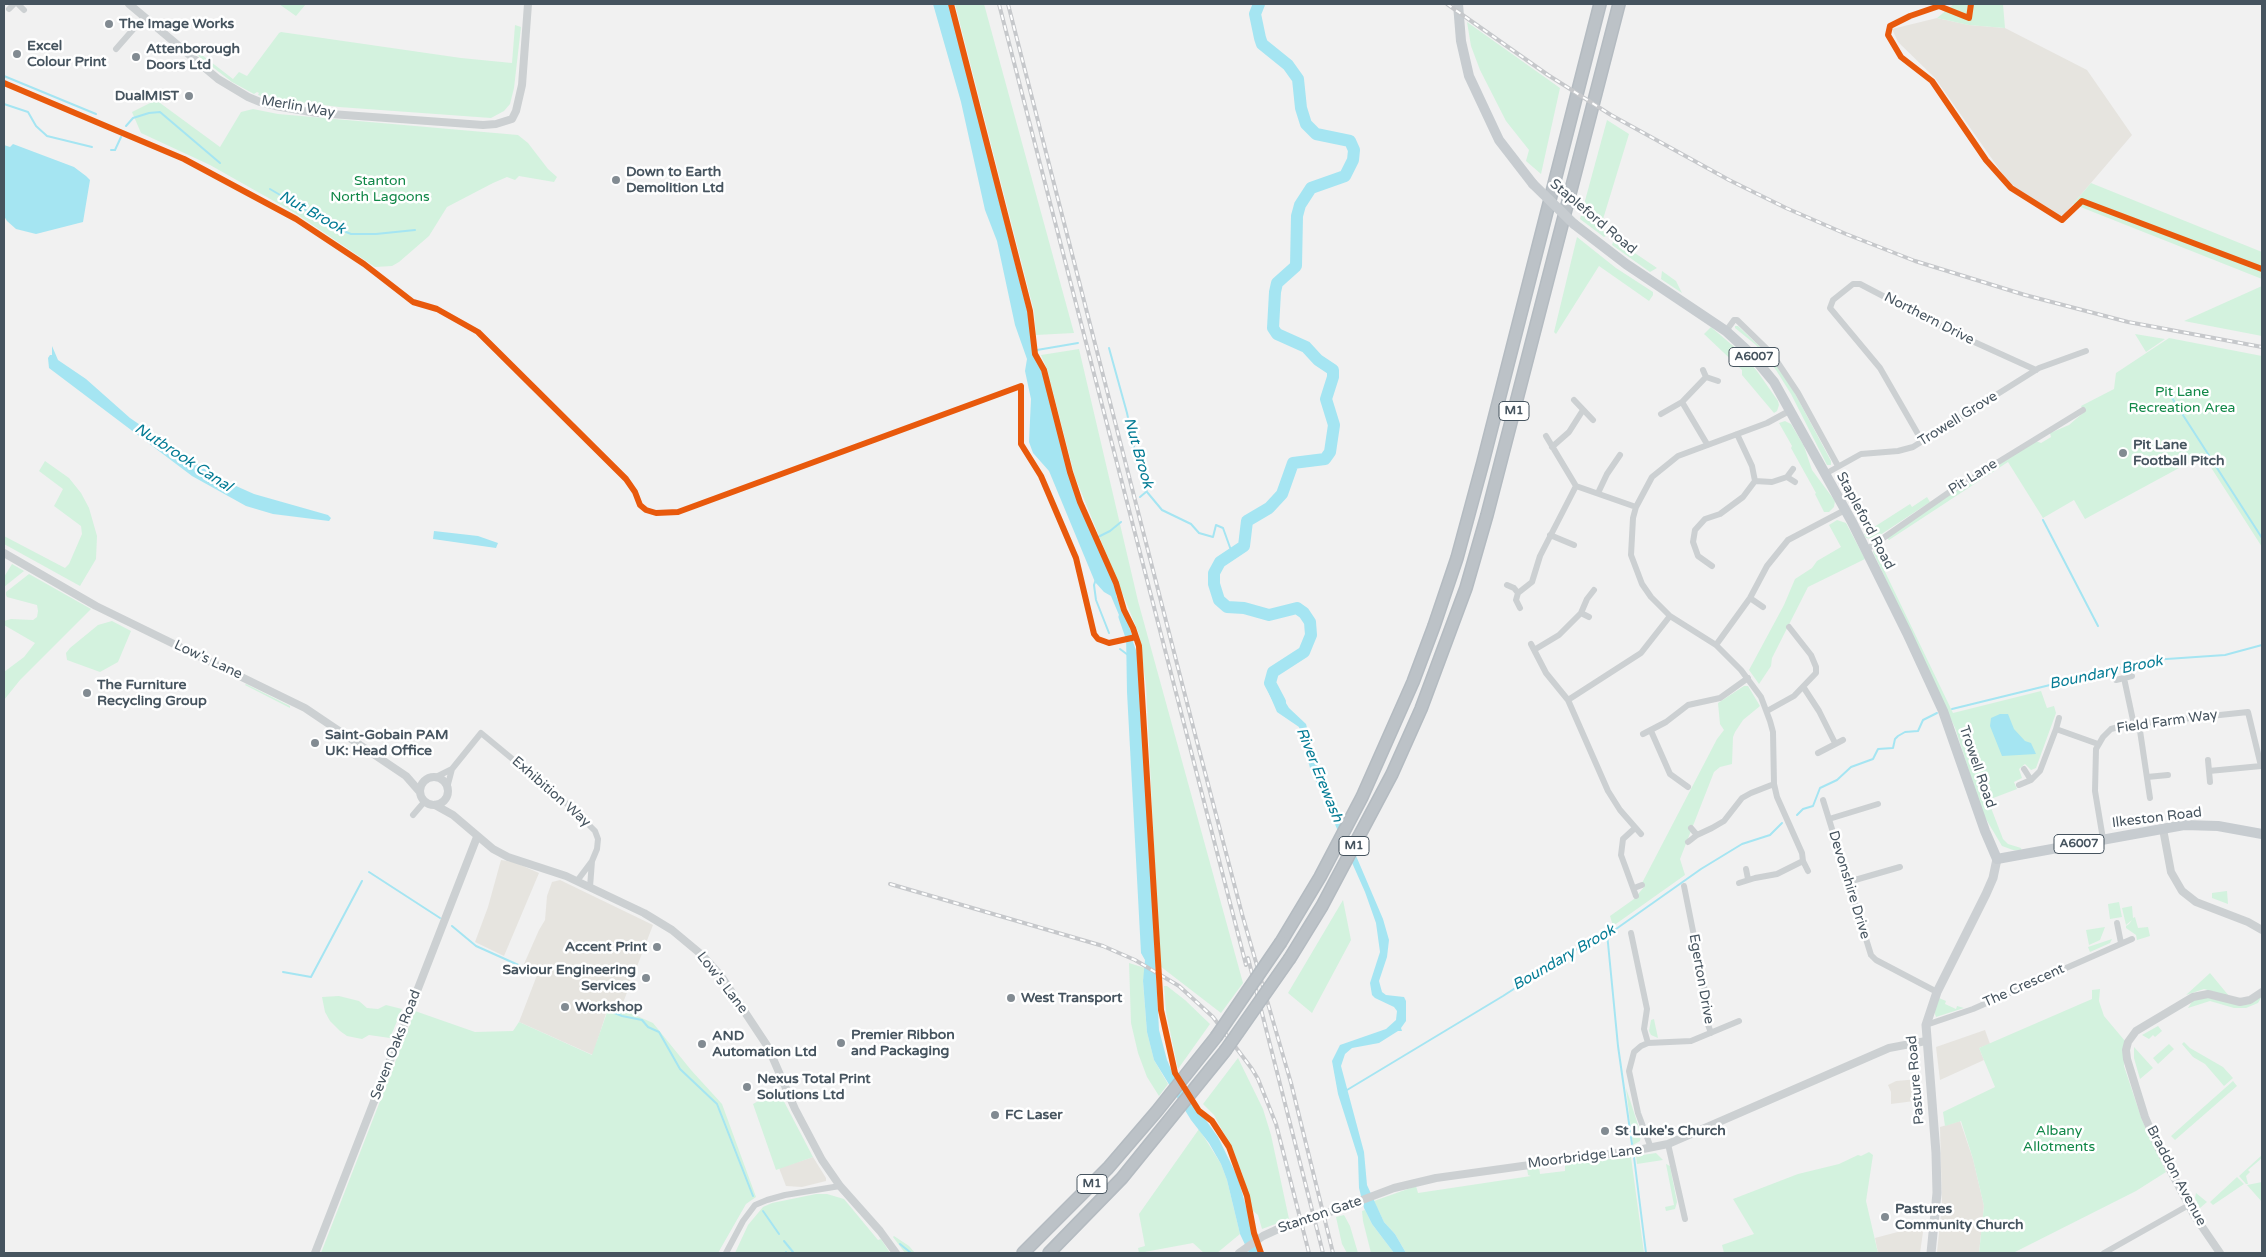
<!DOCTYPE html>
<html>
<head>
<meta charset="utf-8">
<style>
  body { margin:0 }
  #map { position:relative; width:2266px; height:1257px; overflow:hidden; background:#f1f1f1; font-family:"Varela Round",sans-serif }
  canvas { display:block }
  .frame { position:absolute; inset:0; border:5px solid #46545f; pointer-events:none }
</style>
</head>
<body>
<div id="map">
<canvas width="2266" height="1257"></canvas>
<div class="frame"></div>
</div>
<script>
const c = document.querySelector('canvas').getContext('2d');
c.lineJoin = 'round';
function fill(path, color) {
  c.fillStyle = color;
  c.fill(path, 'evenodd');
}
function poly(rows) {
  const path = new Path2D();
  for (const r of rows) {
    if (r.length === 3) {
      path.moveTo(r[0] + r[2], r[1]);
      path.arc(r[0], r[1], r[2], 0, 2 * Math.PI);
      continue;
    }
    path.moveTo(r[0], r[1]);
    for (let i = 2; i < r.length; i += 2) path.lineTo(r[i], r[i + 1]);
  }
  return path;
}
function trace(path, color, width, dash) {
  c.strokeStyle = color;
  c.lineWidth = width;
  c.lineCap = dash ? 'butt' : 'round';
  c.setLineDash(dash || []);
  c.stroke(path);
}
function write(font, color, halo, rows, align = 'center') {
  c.font = font + ' "Varela Round",sans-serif';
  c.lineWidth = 5;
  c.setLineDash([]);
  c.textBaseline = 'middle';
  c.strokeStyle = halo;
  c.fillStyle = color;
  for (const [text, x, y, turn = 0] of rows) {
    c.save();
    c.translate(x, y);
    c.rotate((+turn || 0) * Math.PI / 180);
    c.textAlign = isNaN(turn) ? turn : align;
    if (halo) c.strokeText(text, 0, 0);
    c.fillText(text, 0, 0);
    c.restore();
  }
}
fill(poly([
  [1937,18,1969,25,2005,28,2087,70,2132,135,2061,218,2009,183,1935,78,1898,42,1892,29],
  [501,860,514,862,539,873,504,956,475,942,488,907],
  [560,880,653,925,621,1008,609,1004,593,1055,519,1022,539,970,524,964,539,930,545,920,547,896,552,882],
  [1985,1030,1990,1044,1979,1048,1984,1060,1940,1080,1936,1047],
  [1919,1079,1922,1100,1891,1104,1891,1092,1888,1085,1896,1081],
  [1960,1121,1973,1159,1984,1206,1979,1253,1937,1252,1942,1205,1940,1127],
  [813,1157,826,1178,826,1181,802,1187,786,1186,779,1168],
  [1924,1225,1920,1253,1878,1253,1875,1238]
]), '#e6e4df');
fill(poly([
  [279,4,306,4,296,16],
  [955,4,984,4,1074,333,1036,335,1034,311],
  [1954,4,2003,4,2005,28,1969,25,1937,18],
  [1467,22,1560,88,1541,174,1526,161,1529,150,1506,121,1480,70,1471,46],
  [515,25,521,27,514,88,510,104,504,111,491,118,339,107,268,98,258,95,259,93,257,92,254,94,232,82,193,52,189,45,233,79,239,72,247,76,279,33,281,32,461,58,512,63],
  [156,100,220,147,241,112,253,109,278,114,518,135,528,143,548,169,557,177,554,182,519,176,515,180,507,177,493,183,447,207,429,236,399,262,392,266,375,267,295,213,210,165,141,133,132,112],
  [1607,120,1629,134,1600,229,1608,235,1604,237,1580,219],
  [2091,183,2262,252,2262,279,2073,204],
  [1577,237,1616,268,1653,292,1653,295,1649,301,1599,266,1556,334,1554,332],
  [1614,239,1657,268,1650,272,1612,245],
  [1662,271,1676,281,1682,293,1661,279],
  [2262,286,2262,336,2184,321],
  [1738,326,1771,357,1792,388,1831,461,1831,465,1827,465,1791,394,1776,370,1756,345,1735,328,1735,326],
  [1711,327,1739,351,1757,371,1778,401,1779,405,1777,411,1774,413,1742,375,1742,370,1704,334],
  [2135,334,2165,339,2146,352],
  [2169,338,2262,356,2262,547,2203,455,2085,519,2074,500,2043,518,2008,462,1889,540,1887,538,1932,506,2036,441,2041,443,2051,437,2050,433,2069,425,2084,412,2081,406,2114,389,2116,373],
  [1079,349,1138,601,1243,983,1221,1013,1160,966,1146,686,1139,634,1075,477,1047,369,1041,355],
  [1785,421,1791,424,1804,446,1812,470,1835,501,1834,507,1829,512,1824,512,1815,494,1816,493,1791,448,1792,446,1779,423],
  [45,461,69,478,81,493,89,508,97,536,96,559,80,586,4,544,4,536,65,568,69,564,82,534,81,526,54,506,63,489,39,471],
  [1927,497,1930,502,1924,506,1874,539,1866,538,1864,534,1868,531,1870,534,1873,532,1871,529,1910,504,1912,507],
  [1837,520,1846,523,1865,559,1808,587,1772,658,1771,666,1759,684,1749,670,1784,605,1795,579,1812,568,1817,561,1841,547,1829,525],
  [1878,544,1882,546,1875,551,1953,713,2041,691,2047,708,2054,706,2056,713,2036,768,2031,770,2025,764,2019,769,2022,778,2014,782,2017,789,1988,800,2003,839,2008,844,2021,848,2022,851,2013,850,2002,846,1983,814,1955,728,1873,552],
  [12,564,24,571,4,587,4,577],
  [29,574,91,609,20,680,4,700,4,672,24,657,35,643,4,625,4,621,11,619,33,620,37,617,38,611,37,605,7,597,6,595,6,592],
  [112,621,131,631,118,662,100,672,67,660,66,653,70,648,98,625],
  [246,684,290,706,290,708,245,685],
  [1744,686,1748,686,1760,706,1743,720,1735,732,1733,737,1732,764,1720,767,1714,772,1680,859,1685,875,1613,926,1610,916,1634,899,1644,887,1642,883,1717,739,1724,730,1720,724,1718,703],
  [2227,891,2228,904,2212,898,2212,893],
  [1343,900,1351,940,1312,1013,1288,993],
  [2119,902,2122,917,2110,919,2108,904],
  [2132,906,2133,918,2135,917,2138,928,2148,927,2150,936,2137,940,2136,935,2126,928,2126,926,2129,924,2132,920,2126,925,2122,908],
  [2105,927,2100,940,2089,945,2086,930],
  [2112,939,2110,943,2090,952,2088,947],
  [1129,963,1145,968,1143,982,1147,1032,1154,1060,1168,1084,1159,1096,1147,1077,1138,1053,1131,1023],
  [2210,973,2229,996,2204,989,2186,995],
  [1164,986,1167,986,1185,1000,1210,1024,1178,1069,1166,1012],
  [2100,989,2099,1001,2104,1016,2125,1041,2124,1066,2142,1120,2166,1172,2136,1191,2013,1253,1979,1253,1984,1206,1973,1159,1961,1121,1945,1126,1943,1112,1995,1087,1979,1048,2092,999,2092,990],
  [339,996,359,1001,367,1008,378,1009,386,1005,402,1009,390,1038,369,1035,362,1039,347,1036,340,1031,330,1021,325,1012,322,997],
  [2262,996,2258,1003,2246,1008,2234,1008,2210,1001,2188,1008,2193,1000,2203,997,2241,1005,2249,1004],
  [1939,998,1946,1001,1945,1004,1956,1009,1957,1006,1964,1008,1936,1017,1934,1011],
  [610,1004,653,1023,691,1070,722,1104,756,1197,746,1204,718,1253,321,1253,415,1011,475,1032,513,1031,519,1022,592,1055],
  [1654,1019,1655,1024,1658,1038,1651,1035,1649,1031,1651,1020],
  [2158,1026,2162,1031,2155,1037,2153,1035,2149,1039,2142,1035],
  [2184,1042,2190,1048,2223,1067,2233,1078,2224,1086,2205,1064,2193,1057,2182,1044],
  [2169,1044,2174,1049,2158,1064,2153,1058],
  [2134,1047,2153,1068,2140,1079,2134,1058],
  [1238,1058,1263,1109,1271,1135,1289,1219,1262,1229,1258,1215,1253,1211,1242,1173,1228,1141,1214,1115,1203,1104],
  [2233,1081,2237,1086,2175,1140,2171,1136],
  [1626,1088,1641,1134,1640,1141,1633,1145],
  [778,1090,813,1157,776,1170,753,1104],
  [1199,1129,1221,1164,1227,1180,1240,1234,1217,1253,1204,1253,1193,1243,1139,1253,1138,1248,1145,1246,1139,1214],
  [1869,1152,1873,1155,1866,1201,1878,1253,1724,1253,1722,1245,1754,1234,1733,1199,1798,1174,1839,1164,1858,1155,1861,1156],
  [1656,1153,1663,1160,1637,1164,1636,1156],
  [2262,1155,2262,1158,2248,1170,2250,1172,2246,1176,2248,1184,2246,1184,2239,1176],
  [1631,1157,1644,1253,1406,1253,1395,1234,1384,1222,1374,1201,1416,1186,1418,1193,1531,1176,1528,1175,1527,1168,1539,1167,1540,1174,1565,1171,1565,1163],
  [1666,1164,1670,1166,1677,1202,1675,1209,1666,1211,1665,1207,1674,1205],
  [2237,1177,2244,1184,2213,1205,2210,1202],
  [2262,1182,2262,1202,2247,1185],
  [2196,1193,2207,1202,2200,1208,2195,1198],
  [816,1194,827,1194,844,1199,878,1240,881,1239,890,1253,735,1253,748,1225,763,1207,772,1203],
  [1365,1210,1372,1224,1394,1253,1371,1253,1363,1221,1362,1211],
  [1344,1215,1350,1226,1358,1253,1347,1253,1342,1244,1336,1217],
  [894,1236,909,1246,915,1253,905,1253,893,1237]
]), '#d3f2de');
fill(poly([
  [933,4,949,4,1030,322,1033,355,1041,369,1072,484,1116,587,1116,595,1127,626,1124,627,1111,596,1104,592,1095,582,1049,471,1033,453,1029,442,1031,399,1025,371,1027,359,1015,325,997,241,985,210,961,102],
  [13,144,74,167,86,176,90,180,83,222,36,234,16,229,7,221,4,216,4,145,10,147],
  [52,346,58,360,86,379,130,418,218,478,254,494,328,515,331,518,329,521,273,514,246,506,192,476,49,368,48,358,50,355,52,355],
  [434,531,478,536,498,543,496,548,433,539],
  [1129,631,1137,653,1140,675,1159,1030,1167,1060,1174,1076,1218,1137,1238,1178,1259,1253,1249,1253,1240,1234,1227,1180,1221,1164,1209,1143,1191,1120,1154,1060,1147,1032,1143,981,1145,960,1141,953,1127,692,1126,632],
  [1276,687,1289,708,1306,724,1316,762,1383,919,1389,940,1387,957,1379,981,1382,992,1386,995,1404,997,1406,1001,1406,1021,1401,1028,1402,1031,1398,1031,1379,1043,1352,1048,1345,1054,1341,1066,1364,1152,1367,1185,1384,1222,1395,1234,1406,1253,1394,1253,1372,1224,1364,1208,1359,1188,1358,1157,1338,1094,1332,1061,1340,1045,1386,1029,1396,1020,1397,1011,1394,1007,1375,998,1372,995,1370,983,1380,952,1376,923,1365,892,1310,768,1299,727,1277,712,1268,691],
  [2000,714,2008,714,2014,729,2025,741,2031,743,2036,754,2002,756,1990,726,1991,718]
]), '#a5e5f2');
trace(poly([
  [4,76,96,114],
  [4,104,28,112,36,126,47,136,92,147],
  [126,126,133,118,149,113,160,112,220,163],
  [111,150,115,150,121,137],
  [270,189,334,227,351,234,376,234,415,230],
  [1109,348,1127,413,1137,461,1147,492,1162,510,1191,524,1199,533,1213,537,1216,525,1223,528,1232,553],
  [1037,350,1078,343],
  [2169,389,2172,398,2262,538],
  [1140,497,1146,492],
  [2043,520,2098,626],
  [1098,537,1110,531,1121,522],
  [1096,579,1094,585,1096,600,1109,633],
  [1120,649,1128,655],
  [1952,709,2152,660,2225,655,2262,645],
  [1797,815,1803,809,1813,806,1820,788,1837,780,1851,767,1873,759,1878,749,1893,748,1895,739,1898,736,1905,732,1918,731,1923,720,1937,713],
  [369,872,440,918],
  [452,926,476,946,534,972],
  [1607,933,1618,1046,1632,1144],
  [283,972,311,977,362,881],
  [612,1012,622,1016,642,1020,648,1027,659,1032,680,1069,717,1104,753,1196],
  [1347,1090,1503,996,1571,952,1616,929,1701,869,1742,844,1770,835,1782,823],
  [1634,1157,1646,1253],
  [763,1211,779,1234],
  [784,1241,793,1252],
  [900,1244,911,1253],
  [786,1253,786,1252]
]), '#a5e5f2', 2);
trace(poly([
  [1122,617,1130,640]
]), '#a5e5f2', 7);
trace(poly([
  [1259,4,1255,14,1260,38,1262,44,1288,65,1298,79,1301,108,1306,124,1316,134,1350,141,1354,150,1353,160,1345,176,1311,188,1300,205,1297,216,1296,266,1277,283,1275,292,1273,328,1277,334,1306,347,1318,360,1333,370,1333,377,1326,399,1334,425,1330,452,1325,459,1293,463,1282,494,1269,508,1247,521,1244,546,1220,562,1214,573,1214,584,1219,600,1227,607,1244,608,1269,615,1297,608,1304,613,1310,622,1311,635,1304,652,1273,672,1270,683,1280,702]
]), '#a5e5f2', 12);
const motorway = poly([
  [1281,942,1320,877,1362,797,1413,682,1434,626,1457,558,1483,462,1600,4],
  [1290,958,1322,906,1392,774,1421,709,1466,588,1487,515,1619,4],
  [1023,1253,1108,1168,1157,1111,1216,1037],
  [1049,1253,1122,1178,1225,1051]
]);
trace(motorway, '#b4bbc1', 14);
trace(poly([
  [18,4,24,10],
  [9,9,14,4],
  [116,49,144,17],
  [1726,331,1734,320,1737,320,1772,354,1798,393,1838,466],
  [1703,370,1706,377,1718,381],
  [1574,400,1593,420],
  [1682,402,1707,444],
  [1661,414,1682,402,1706,377],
  [1546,436,1576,486,1636,507],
  [1922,441,1880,368,1830,308,1833,300,1853,284,1860,284,1950,331,2036,370],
  [1552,447,1569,432,1583,410],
  [1825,474,1861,454,1898,451,1913,447,2039,368,2086,351],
  [1787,477,1795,482],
  [1755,481,1772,482,1787,477,1793,469],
  [1598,493,1607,474,1620,455],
  [1550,535,1574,545],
  [1866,550,1951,491,2083,410],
  [1712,566,1698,556,1693,542,1695,530,1705,519,1720,514,1743,497,1755,481,1752,466,1737,434],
  [1507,585,1514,588,1518,593],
  [1750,598,1763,607],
  [1520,608,1516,600,1518,593,1532,582,1540,556,1576,486],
  [1581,613,1589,617],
  [1531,644,1546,673,1568,700,1608,791,1620,810,1641,834],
  [1716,645,1750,598,1767,566,1788,540,1845,510],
  [1534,650,1559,635,1581,613,1587,599,1594,590],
  [2124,678,2134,725],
  [2116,680,2132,676],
  [1804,688,1819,711,1835,743],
  [1568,700,1641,653,1670,616],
  [1767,711,1794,696,1816,673,1816,667,1811,655,1789,627],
  [2139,724,2150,798],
  [2056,729,2059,718],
  [1651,731,1670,774,1688,787],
  [1643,734,1666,722,1688,705,1720,698,1748,678],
  [1818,753,1843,740],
  [2208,760,2210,782],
  [2024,769,2031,780],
  [436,777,452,769],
  [2147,777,2168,775],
  [2019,785,2031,780,2040,771,2056,729,2098,744],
  [447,788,452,769,481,733,573,809,595,831,598,839,597,849,592,861,577,881],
  [1823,800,1871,955,1876,960,1937,992],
  [413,815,425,801],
  [1829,819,1878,804],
  [1635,828,1623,839,1621,855,1636,896],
  [1691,828,1697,835,1712,828,1724,821,1742,798,1751,793,1774,784],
  [2103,839,2095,791,2096,749,2103,737,2111,729,2126,725,2248,712,2261,766,2209,771],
  [1688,842,1697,835],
  [1803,861,1808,871],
  [1746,869,1748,879],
  [1848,882,1900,867],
  [1739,883,1755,878,1777,874,1803,861,1802,853,1777,797,1774,784,1773,732,1770,721,1761,697,1741,670,1716,645,1670,616,1651,597,1642,584,1631,555,1633,518,1636,507,1652,477,1678,456,1767,423,1791,410],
  [1684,886,1706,996,1706,1019,1711,1033],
  [590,887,592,861],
  [1634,888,1642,885],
  [2117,923,2121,943],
  [1631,933,1647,1009,1644,1029,1648,1043],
  [1926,1025,1973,1009,2132,939],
  [1668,1144,1685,1219],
  [1651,1148,1638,1113,1629,1071,1634,1052,1641,1046,1648,1043,1691,1041,1739,1021],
  [726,1253,743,1221,755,1205,767,1200,785,1195,840,1186],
  [2104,1253,2189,1205]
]), '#ccd0d2', 6);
trace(poly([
  [129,4,218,79,248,97,260,102,275,106,317,113,483,125,496,124,512,119,516,111,522,85,528,4],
  [4,553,96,606,305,708,406,776,420,792],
  [434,791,14],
  [435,805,453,815,493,849,508,857,566,876,644,913,672,930,702,955,721,976,768,1047,795,1109,822,1160,840,1186,880,1231,896,1253],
  [2163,829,2171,872,2182,891,2196,902,2248,922,2262,930],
  [1333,1211,1394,1188,1436,1178,1638,1150,1668,1144,1889,1048,1926,1041],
  [315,1253,477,837],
  [1239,1253,1263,1236,1289,1224],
  [2220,1253,2194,1215,2158,1147,2145,1117,2127,1059,2126,1050,2128,1042,2136,1031,2193,997,2208,994,2240,1002,2250,1000,2262,992]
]), '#ccd0d2', 8);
trace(poly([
  [1931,1253,1937,1193,1936,1153,1926,1025,1937,992,1986,894,1993,878,1997,859]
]), '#ccd0d3', 9);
trace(poly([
  [1458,4,1461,41,1469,76,1499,140,1533,184],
  [1574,224,1626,264,1726,331,1750,353,1774,382,1852,522,1907,633,1943,711,1985,831,1997,859,2184,825,2218,826,2262,834]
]), '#c7ccd0', 10);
trace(motorway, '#bcc2c7', 11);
const rail = poly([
  [999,4,1246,965],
  [1008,4,1196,738,1242,914,1291,1083,1333,1253],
  [1447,4,1548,75,1611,115,1729,180,1786,208,1846,234,1915,261,2025,295,2128,322,2262,347],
  [890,884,1103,946,1135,960,1179,986,1213,1017,1252,1069,1258,1079,1276,1124,1309,1253],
  [1248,958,1323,1253]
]);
trace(rail, '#c6c8cb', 4);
trace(rail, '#fff', 2, [5.5]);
const motorwayBridge = poly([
  [1216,1037,1281,942],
  [1225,1051,1290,958]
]);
trace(motorwayBridge, '#b4bbc1', 14, []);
trace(poly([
  [1289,1224,1333,1211]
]), '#ccd0d2', 8);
trace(poly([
  [1533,184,1574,224]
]), '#c7ccd0', 10);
trace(motorwayBridge, '#bcc2c7', 11);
trace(poly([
  [951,4,1030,311,1035,354,1044,370,1070,472,1080,502,1116,583,1124,610,1133,628,1139,646,1161,1010,1175,1073,1199,1111,1212,1121,1229,1147,1247,1196,1254,1233,1261,1253],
  [1971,4,1969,18,1939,6,1910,16,1890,26,1888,35,1901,57,1932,81,1986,160,2011,188,2062,220,2082,201,2262,269],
  [4,83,184,159,296,219,364,264,413,302,437,309,478,332,626,479,635,492,640,505,646,510,656,513,678,512,1021,386,1021,444,1041,476,1076,558,1094,634,1098,639,1109,643,1136,637]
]), '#e8590c', 6);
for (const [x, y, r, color] of [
  [109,24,5,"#828b92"],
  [17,54,5,"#828b92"],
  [136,57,5,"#828b92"],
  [189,96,5,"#828b92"],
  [616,180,5,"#828b92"],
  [2123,453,5,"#828b92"],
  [87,693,5,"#828b92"],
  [315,743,5,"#828b92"],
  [657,947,5,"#828b92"],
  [646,978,5,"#828b92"],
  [1011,998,5,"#828b92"],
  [565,1007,5,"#828b92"],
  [841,1043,5,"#828b92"],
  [702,1044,5,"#828b92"],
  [747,1087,5,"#828b92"],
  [995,1115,5,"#828b92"],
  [1605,1131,5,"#828b92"],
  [1885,1217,5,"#828b92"]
]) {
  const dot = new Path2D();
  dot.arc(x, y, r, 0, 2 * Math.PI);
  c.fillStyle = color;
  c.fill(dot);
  trace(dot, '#fff', 2);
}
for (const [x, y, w] of [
  [1754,357,50],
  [1514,411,30],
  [2079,844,50],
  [1354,846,30],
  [1092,1184,30]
]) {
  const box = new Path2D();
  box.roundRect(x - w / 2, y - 9.5, w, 19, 4);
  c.fillStyle = '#fff';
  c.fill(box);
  trace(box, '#46545f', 1);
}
write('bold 12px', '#46545f', null, [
  ["A6007",1754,357],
  ["M1",1514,411],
  ["A6007",2079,844],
  ["M1",1354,846],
  ["M1",1092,1184]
]);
write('bold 14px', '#46545f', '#fff', [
  ["The Image Works",119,24],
  ["Excel",27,46],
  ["Colour Print",27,62],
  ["Attenborough",146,49],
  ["Doors Ltd",146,65],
  ["DualMIST",179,96,"right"],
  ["Down to Earth",626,172],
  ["Demolition Ltd",626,188],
  ["Pit Lane",2133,445],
  ["Football Pitch",2133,461],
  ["The Furniture",97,685],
  ["Recycling Group",97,701],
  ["Saint-Gobain PAM",325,735],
  ["UK: Head Office",325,751],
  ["Accent Print",647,947,"right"],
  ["Saviour Engineering",636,970,"right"],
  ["Services",636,986,"right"],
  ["West Transport",1021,998],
  ["Workshop",575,1007],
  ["Premier Ribbon",851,1035],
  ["and Packaging",851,1051],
  ["AND",712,1036],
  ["Automation Ltd",712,1052],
  ["Nexus Total Print",757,1079],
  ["Solutions Ltd",757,1095],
  ["FC Laser",1005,1115],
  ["St Luke's Church",1615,1131],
  ["Pastures",1895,1209],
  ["Community Church",1895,1225]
], 'left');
write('14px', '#46545f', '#fff', [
  ["Merlin Way",298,107,10],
  ["Stapleford Road",1593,217,40],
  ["Northern Drive",1929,319,27],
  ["Trowell Grove",1958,419,-32],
  ["Pit Lane",1973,477,-32],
  ["Stapleford Road",1865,521,62],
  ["Low's Lane",208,660,25],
  ["Field Farm Way",2167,722,-8],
  ["Trowell Road",1977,767,71],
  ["Exhibition Way",551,792,41],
  ["Ilkeston Road",2157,818,-7],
  ["Devonshire Drive",1849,885,73],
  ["Egerton Drive",1701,979,80],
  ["Low's Lane",722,983,52],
  ["The Crescent",2024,986,-24],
  ["Seven Oaks Road",396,1045,-69],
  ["Pasture Road",1916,1080,-95],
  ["Moorbridge Lane",1585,1157,-7],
  ["Braddon Avenue",2176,1176,62],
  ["Stanton Gate",1320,1215,-19]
]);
write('14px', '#108747', '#fff', [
  ["Stanton",380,181],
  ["North Lagoons",380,197],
  ["Pit Lane",2182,392],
  ["Recreation Area",2182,408],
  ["Albany",2059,1131],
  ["Allotments",2059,1147]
]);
write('italic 15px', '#057c95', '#fff', [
  ["Nut Brook",312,213,29],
  ["Nut Brook",1138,453,74],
  ["Nutbrook Canal",183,458,33],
  ["Boundary Brook",2106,673,-12],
  ["River Erewash",1319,775,68],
  ["Boundary Brook",1564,958,-30]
]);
</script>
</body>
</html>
